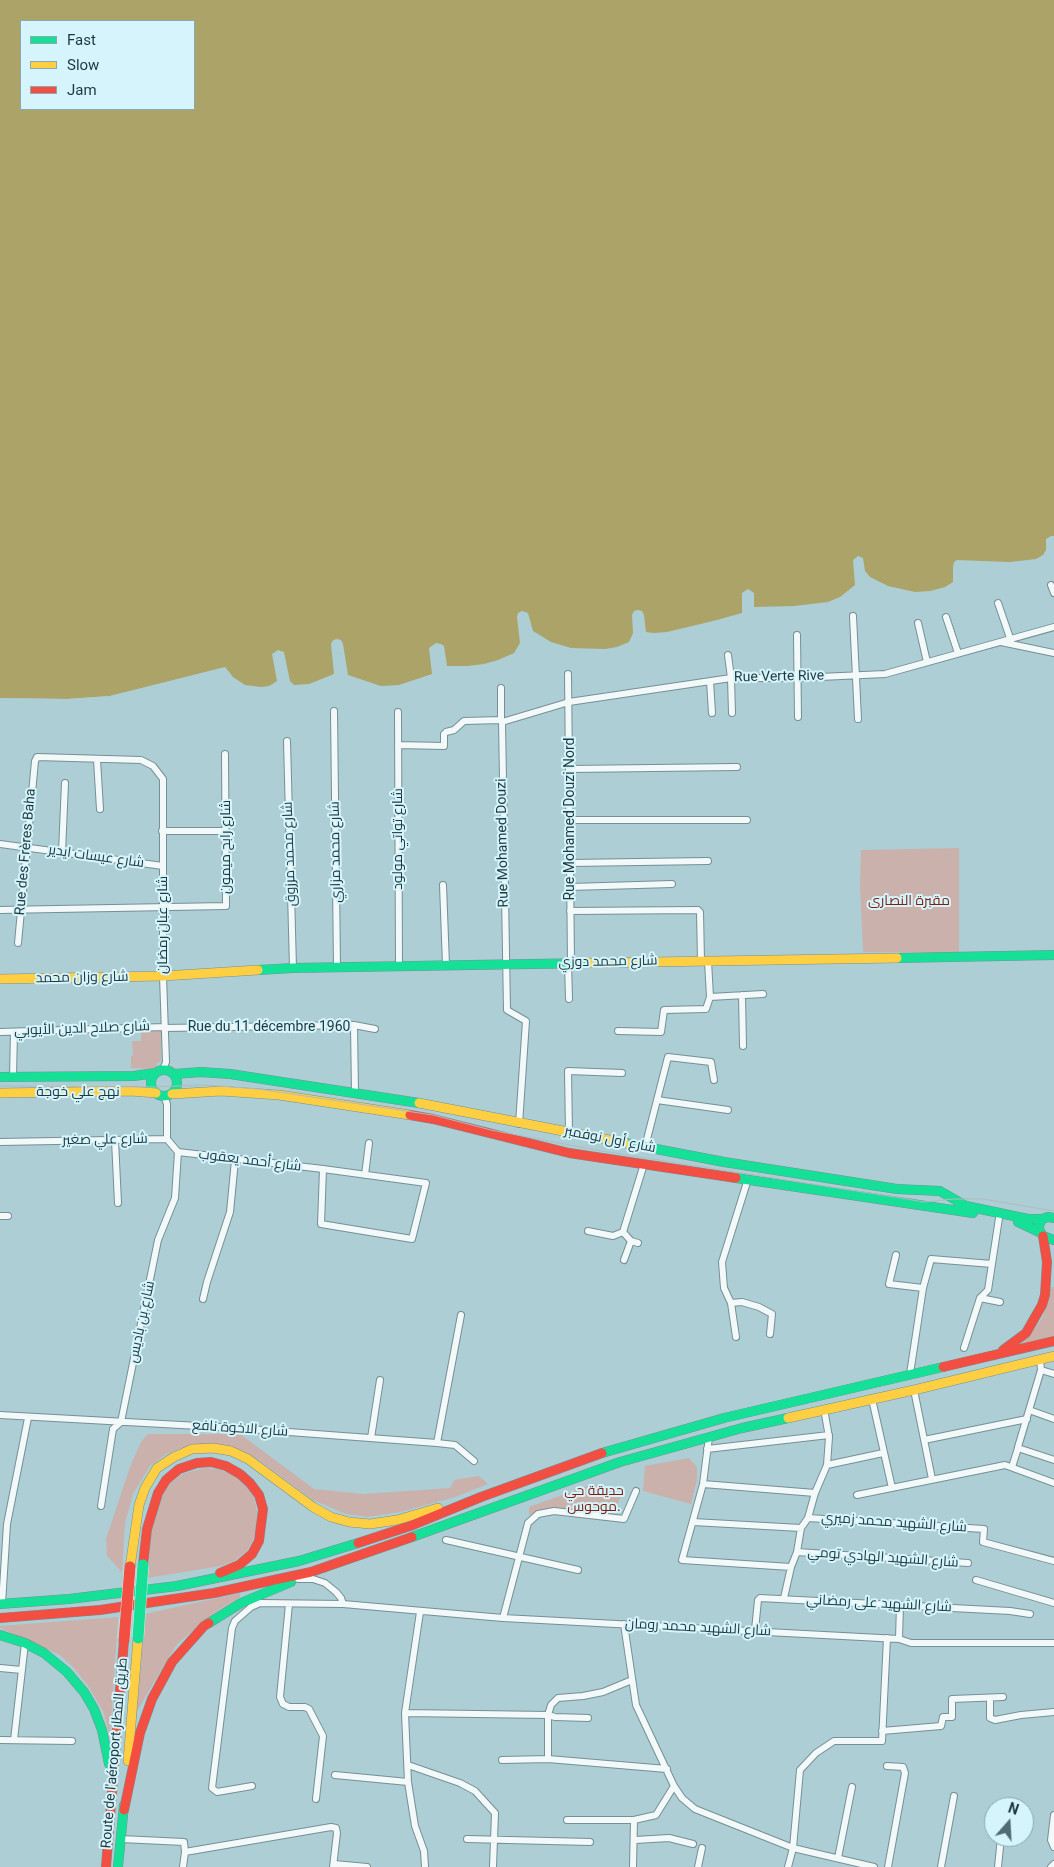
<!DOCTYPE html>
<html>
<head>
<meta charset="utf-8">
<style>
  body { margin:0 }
  #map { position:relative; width:1054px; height:1867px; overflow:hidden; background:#acced4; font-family:Roboto,sans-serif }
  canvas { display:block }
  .legend { position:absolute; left:20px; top:20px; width:175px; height:90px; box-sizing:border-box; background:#d5f4fb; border:1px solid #8ca9af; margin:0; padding:6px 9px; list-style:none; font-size:15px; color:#1e383d }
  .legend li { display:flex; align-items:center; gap:10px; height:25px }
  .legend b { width:25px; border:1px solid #8ca9af }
  .north { position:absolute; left:984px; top:1797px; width:50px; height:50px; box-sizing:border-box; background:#d5f4fb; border:1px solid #8ca9af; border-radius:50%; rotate:19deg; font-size:14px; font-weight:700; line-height:20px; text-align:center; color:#1e383d }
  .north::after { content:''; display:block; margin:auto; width:18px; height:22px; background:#506c72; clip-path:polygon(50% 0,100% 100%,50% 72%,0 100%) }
</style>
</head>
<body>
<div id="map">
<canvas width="1054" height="1867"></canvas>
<ul class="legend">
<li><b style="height:6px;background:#16e098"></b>Fast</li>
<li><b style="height:6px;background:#ffcf43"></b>Slow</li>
<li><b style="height:6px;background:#f24e42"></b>Jam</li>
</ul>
<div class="north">N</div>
</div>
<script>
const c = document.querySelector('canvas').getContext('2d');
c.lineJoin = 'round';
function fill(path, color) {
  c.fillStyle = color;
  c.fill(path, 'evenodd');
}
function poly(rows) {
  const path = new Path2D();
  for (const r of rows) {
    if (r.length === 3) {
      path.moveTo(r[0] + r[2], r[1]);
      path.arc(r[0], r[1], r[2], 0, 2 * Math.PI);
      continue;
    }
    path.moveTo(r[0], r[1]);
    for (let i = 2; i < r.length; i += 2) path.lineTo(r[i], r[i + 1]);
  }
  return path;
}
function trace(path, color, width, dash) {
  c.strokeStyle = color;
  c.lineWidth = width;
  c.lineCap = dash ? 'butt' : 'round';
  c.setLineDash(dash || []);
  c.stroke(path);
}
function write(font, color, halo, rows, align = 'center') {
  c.font = font + ' Roboto,Cairo,sans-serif';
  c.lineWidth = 4;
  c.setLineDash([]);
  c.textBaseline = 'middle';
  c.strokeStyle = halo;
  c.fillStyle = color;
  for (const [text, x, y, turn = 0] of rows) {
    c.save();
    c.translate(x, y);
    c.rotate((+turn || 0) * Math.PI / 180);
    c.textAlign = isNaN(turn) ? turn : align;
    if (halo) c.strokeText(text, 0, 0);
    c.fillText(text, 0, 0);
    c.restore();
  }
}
fill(poly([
  [959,848,959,953,863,952,860,885,861,850],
  [161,1031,161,1061,157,1063,156,1069,131,1068,131,1056,133,1056,132,1041,141,1041,141,1032],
  [1049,1287,1053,1287,1054,1290,1054,1336,1017,1345,1032,1332,1042,1318,1047,1304],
  [148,1434,240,1434,314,1489,364,1494,450,1488,454,1480,479,1476,488,1484,455,1497,400,1512,368,1517,346,1514,313,1500,257,1459,181,1448,165,1455,150,1466,133,1494,125,1523,122,1572,107,1556,106,1539,130,1467,141,1442],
  [689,1458,697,1467,697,1480,691,1504,643,1491,645,1466],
  [204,1468,217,1469,229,1473,238,1477,248,1488,254,1497,257,1511,256,1531,252,1542,247,1551,233,1562,221,1566,147,1578,152,1525,156,1509,167,1486,182,1474],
  [593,1484,622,1494,612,1516,556,1507,529,1515,529,1507],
  [240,1593,240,1597,214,1613,177,1644,137,1711,145,1614],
  [118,1617,110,1736,103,1711,88,1686,74,1668,60,1655,0,1628,0,1626]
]), '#cab1ac');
fill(poly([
  [0,0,1054,0,1054,536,1051,536,1046,539,1046,550,1043,555,1036,559,1010,562,957,560,954,562,953,567,953,582,945,587,930,591,915,592,888,586,870,577,865,571,863,558,858,556,853,560,855,585,840,597,828,602,794,606,754,607,754,593,748,589,742,593,742,613,717,620,667,632,654,633,646,632,644,615,642,611,638,610,634,611,632,615,633,633,629,642,617,647,605,649,571,648,551,642,533,631,528,613,522,611,518,613,517,617,520,643,514,653,498,660,484,664,467,666,447,666,444,646,441,644,436,643,429,648,432,674,399,685,381,686,348,675,343,644,341,640,337,639,333,640,331,644,334,674,309,684,294,685,290,681,284,652,278,650,272,654,277,681,269,686,261,687,245,685,233,677,226,668,223,668,110,696,67,699,0,698],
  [21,21,194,21,194,109,21,109]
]), '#aba368');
fill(poly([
  [225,667,229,673,229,676,223,670,111,699,67,701,0,701,0,698,67,699,110,696]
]), '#acced4');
const street = poly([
  [1051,585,1054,593],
  [998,603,1010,638],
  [853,616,858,719],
  [946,617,958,653],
  [918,623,927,662],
  [797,635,798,717],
  [1001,642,1054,653],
  [728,655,731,678,732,713],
  [568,674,571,963],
  [710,681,712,713],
  [501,688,501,720],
  [334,711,337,967],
  [398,712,399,966],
  [502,722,569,702,731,678,798,678,885,674,1054,627],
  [502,722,507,1010,526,1021,519,1124],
  [287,741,293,968],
  [398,745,444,746,444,734,446,732,454,730,464,721,501,720,502,722],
  [97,760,100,809],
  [570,769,737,767],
  [570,820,747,820],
  [162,831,226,831],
  [0,844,163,866],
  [62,852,65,783],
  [570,863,708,861],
  [443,885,446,965],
  [570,887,672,884],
  [0,910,226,906,225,754],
  [570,911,698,910,700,912,701,961],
  [18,943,35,761,37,757,141,760,153,766,163,779,163,976,166,1062,163,1070],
  [568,963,569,999],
  [742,995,743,1046],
  [710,997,763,994],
  [354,1025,355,1093],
  [165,1028,354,1025,375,1029],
  [618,1031,661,1032,664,1010,706,1009,710,997,708,961],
  [0,1032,165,1027],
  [13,1077,14,1032],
  [657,1100,728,1110],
  [569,1132,568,1071,622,1073],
  [115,1140,118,1203],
  [0,1142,167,1139,167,1104,164,1096],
  [645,1147,668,1057,711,1062,714,1080],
  [178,1152,323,1169,426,1183,412,1239,321,1224,323,1169],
  [365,1175,369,1143],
  [0,1216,8,1216],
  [588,1231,613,1236,623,1232],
  [638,1243,631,1241,623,1232,644,1164],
  [896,1255,889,1284,923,1288],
  [624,1260,631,1241],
  [980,1298,1000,1302],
  [203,1299,207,1282,230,1212,235,1160],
  [731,1303,742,1302,759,1307,772,1314,770,1334],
  [736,1337,731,1303,724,1288,722,1262,748,1179],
  [964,1348,980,1298,988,1290,999,1218],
  [1041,1370,1054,1374],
  [910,1374,923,1288,931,1259,992,1264],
  [914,1390,932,1479],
  [872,1399,892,1488],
  [1029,1410,1054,1419],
  [0,1415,235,1428,437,1443,455,1445,474,1461],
  [709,1437,703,1484,682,1560,791,1567],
  [371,1438,380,1380],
  [924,1440,1027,1419],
  [437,1443,461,1315],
  [1018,1447,1041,1370,1040,1359],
  [707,1449,829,1435],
  [827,1465,883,1453],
  [1012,1467,1018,1448,1054,1460],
  [703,1484,815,1493],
  [857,1495,1005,1465,1054,1483],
  [101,1506,113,1429,121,1422,158,1240,175,1198,178,1152,167,1139],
  [808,1518,984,1529,983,1542,1054,1561],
  [693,1522,801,1528],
  [446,1540,578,1570],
  [797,1552,968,1563],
  [298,1579,313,1579,325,1583,336,1592,341,1598,343,1604],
  [976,1580,1054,1603],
  [784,1598,791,1567,797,1552,801,1528,808,1518,815,1493,827,1465,829,1437,824,1409],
  [2,1604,7,1524,28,1418],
  [289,1604,280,1697,283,1704,289,1707,305,1707,309,1709,323,1736,316,1799],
  [420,1612,405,1713,408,1782,415,1826,424,1851,425,1867],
  [503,1618,528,1523,538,1514,554,1511,624,1519,636,1491],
  [624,1624,636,1705,674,1786,682,1798,695,1809,793,1848,874,1867],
  [755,1630,758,1600,760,1598,1010,1611,1030,1614],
  [899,1639,900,1605],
  [0,1668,22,1670],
  [990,1699,990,1718,995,1720,1021,1715,1054,1712],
  [405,1713,548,1715,555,1717,588,1718],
  [882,1731,941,1726,943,1717,952,1717,952,1699,1003,1697],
  [0,1740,72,1741],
  [14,1740,25,1643],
  [548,1759,548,1715,551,1705,558,1698,583,1696,603,1692,632,1680],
  [502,1760,548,1759,667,1769],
  [408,1765,460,1783,475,1791,495,1813,493,1867],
  [887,1766,903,1767,905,1773,888,1867],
  [335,1775,408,1782],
  [252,1786,217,1792,212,1788,232,1628,235,1621,251,1607,260,1603,343,1604,503,1618,899,1639,911,1643,1054,1643],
  [1005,1807,1005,1803],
  [1054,1815,1051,1840,1054,1847],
  [567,1820,634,1820],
  [121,1839,184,1842,185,1852,183,1867],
  [467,1839,590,1842],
  [635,1840,669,1838,693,1844],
  [185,1852,331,1827,336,1828,337,1833,333,1867],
  [838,1858,852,1787],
  [334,1864,367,1867],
  [633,1867,634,1820,656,1815,674,1786],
  [698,1867,702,1848],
  [788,1867,793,1848,800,1770,816,1753,834,1741,882,1741,887,1638],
  [941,1867,954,1796],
  [998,1867,1001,1837],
  [1051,1867,1054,1864]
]);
const fast = poly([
  [897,958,1054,955],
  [258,970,293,968,590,963],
  [164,1083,13],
  [174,1074,201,1072,230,1074,419,1103],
  [0,1077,134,1076,155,1073],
  [625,1143,724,1162,897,1189,940,1191,966,1206,1028,1219,1042,1219],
  [736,1178,973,1213],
  [1054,1218,1048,1217,1042,1219,1038,1228,1043,1236,1054,1240],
  [1018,1222,1039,1232],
  [602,1453,724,1418,943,1367],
  [412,1537,620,1462,742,1428,788,1418],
  [0,1604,69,1599,177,1586,299,1561,358,1543],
  [209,1623,241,1603,291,1582],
  [0,1635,25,1643,44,1653,67,1672,84,1692,94,1709,102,1730,109,1764],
  [118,1867,124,1805]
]);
const slow = poly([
  [590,963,897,958],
  [0,979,163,976,258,970],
  [0,1093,131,1091,156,1093],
  [172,1094,221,1091,279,1095,410,1115],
  [419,1103,625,1143],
  [788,1418,914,1390,1054,1356],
  [130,1567,139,1505,145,1488,157,1468,174,1457,192,1449,213,1448,231,1451,248,1459,313,1507,331,1517,349,1522,370,1524,397,1520,438,1508],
  [128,1761,138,1638]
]);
const jam = poly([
  [410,1115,433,1119,569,1153,736,1178],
  [1003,1350,1026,1333,1042,1305,1045,1295,1047,1262,1043,1236],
  [943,1367,1054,1341],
  [358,1543,410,1526,481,1497,602,1453],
  [143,1565,147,1529,158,1493,166,1480,179,1469,197,1463,211,1462,226,1466,240,1474,250,1483,259,1495,263,1509,259,1541,252,1554,239,1565,220,1573],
  [0,1618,100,1610,214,1593,311,1572,412,1537],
  [124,1810,140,1733,152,1699,172,1662,204,1626,209,1623],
  [106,1867,124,1640]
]);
trace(street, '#759096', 8);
trace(fast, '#759096', 10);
trace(slow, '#759096', 10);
trace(jam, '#759096', 10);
trace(street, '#f3f8f9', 6);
trace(fast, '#16e098', 9);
trace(slow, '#ffcf43', 9);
trace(jam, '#f24e42', 9);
trace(poly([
  [0,1086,152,1087,206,1085,258,1089,433,1115,491,1130,601,1151,901,1198,924,1202,953,1199,983,1199,1054,1211]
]), '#b2bbbd', 1);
const fastBridge = poly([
  [138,1638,143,1565]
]);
const jamBridge = poly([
  [124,1640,130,1567]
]);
trace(fastBridge, '#dae9ec', 12, []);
trace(jamBridge, '#dae9ec', 12, []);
trace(fastBridge, '#16e098', 11);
trace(jamBridge, '#f24e42', 11);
write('14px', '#1e383d', '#d5f4fb', [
  ["Rue Verte Rive",779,677,-1],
  ["Rue Mohamed Douzi Nord",570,819,-90],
  ["شارع تواتي مولود",398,839,-90],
  ["Rue Mohamed Douzi",503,843,-91],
  ["شارع رابح ميمون",226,847,-90],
  ["Rue des Frères Baha",26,852,-85],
  ["شارع محمد مزاري",336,852,-91],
  ["شارع محمد مرزوق",290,854,-92],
  ["شارع عيسات ايدير",96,857,8],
  ["شارع عبان رمضان",163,925,-90],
  ["شارع محمد دوزي",608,962,-1],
  ["شارع وزان محمد",82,978,-1],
  ["Rue du 11 décembre 1960",269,1027],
  ["شارع صلاح الدين الأيوبي",82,1029,-2],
  ["نهج علي خوجة",78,1092],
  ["شارع علي صغير",105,1140,-1],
  ["شارع أول نوفمبر",610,1140,11],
  ["شارع أحمد يعقوب",250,1161,7],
  ["شارع بن باديس",142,1322,-78],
  ["شارع الاخوة نافع",240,1429,4],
  ["شارع الشهيد محمد زميري",894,1523,4],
  ["شارع الشهيد الهادي تومي",883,1558,4],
  ["شارع الشهيد على رمضاني",879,1604,3],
  ["شارع الشهيد محمد رومان",698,1628,3],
  ["Route de l'aéroport طريق المطار",115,1753,-85]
]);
write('14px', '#7e1e10', '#d5f4fb', [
  ["مقبرة النصارى",909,901],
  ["حديقة حي",594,1491],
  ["موحوس.",594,1507]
]);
</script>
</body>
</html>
